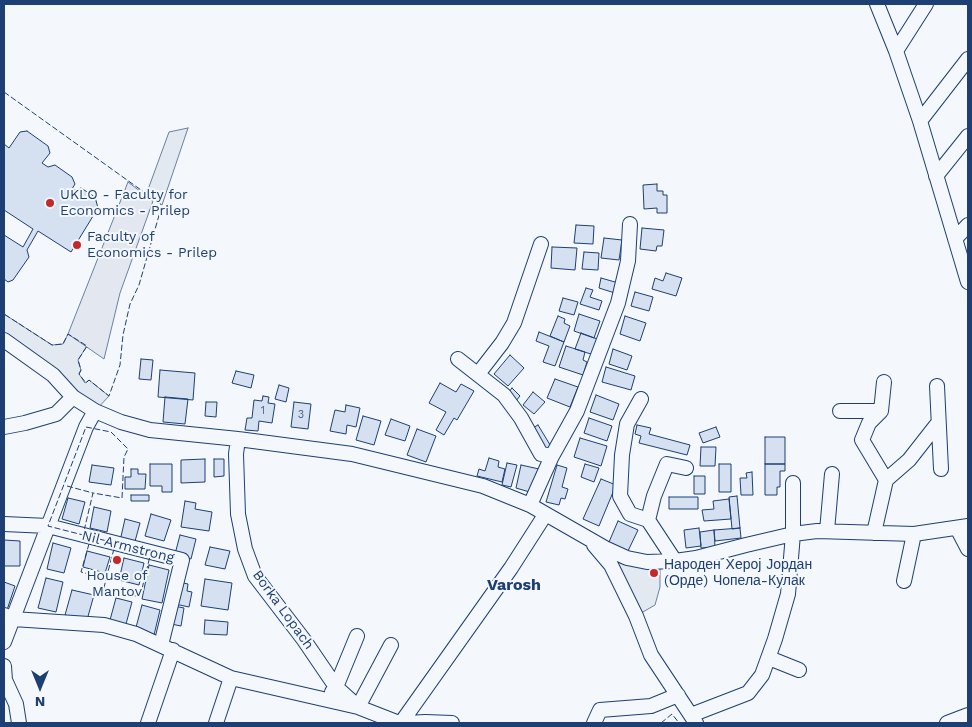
<!DOCTYPE html>
<meta charset="utf-8">
<style>
body{margin:0}
#map{position:relative;width:972px;height:727px;overflow:hidden;background:#f4f7fb;font-family:"Work Sans",sans-serif}
canvas{display:block}
.frame{position:absolute;inset:0;border:5px solid #1d3f73;pointer-events:none}
.north{position:absolute;left:15px;top:662px;width:50px;height:50px;-webkit-text-stroke:4px #f4f7fb;paint-order:stroke;rotate:180deg;font-size:14px;font-weight:700;line-height:20px;text-align:center;color:#1d3f73}
.north::after{content:'';display:block;margin:auto;width:18px;height:22px;background:#1d3f73;clip-path:polygon(50% 0,100% 100%,50% 72%,0 100%)}
</style>
<div id="map">
<canvas width="972" height="727"></canvas>
<div class="frame"></div>
<div class="north">N</div>
</div>
<script>
const ctx = document.querySelector('canvas').getContext('2d');
ctx.lineJoin = 'round';
function fillPath(path, color) { ctx.fillStyle = color; ctx.fill(path, 'evenodd'); }
const poly = rows => new Path2D(rows.map(r => 'M' + r).join(''));
function stroke(path, color, width, dash) { ctx.strokeStyle = color; ctx.lineWidth = width; ctx.lineCap = dash ? 'butt' : 'round'; ctx.setLineDash(dash || []); ctx.stroke(path); }
function label(font, color, halo, rows, align = 'center') {
  ctx.font = font + ' "Work Sans",sans-serif'; ctx.lineWidth = 4; ctx.setLineDash([]); ctx.textBaseline = 'middle'; ctx.strokeStyle = halo; ctx.fillStyle = color; for (const [text, x, y, turn = 0] of rows) {
    ctx.save(); ctx.translate(x, y); ctx.rotate((+turn || 0) * Math.PI / 180); ctx.textAlign = isNaN(turn) ? turn : align; if (halo) ctx.strokeText(text, 0, 0); ctx.fillText(text, 0, 0); ctx.restore();
  }
}
const green = poly([
 [188,128,162,205,146,195,169,132,188,128],
 [4,314,52,345,63,344,68,334,87,346,78,360,81,370,79,374,85,383,89,380,109,396,95,411,4,340,4,314],
 [605,548,660,561,660,587,655,605,636,616,605,548]
]);
fillPath(green, '#e3e9f0');
stroke(green, '#687fa3', 1);
const parking = poly([
 [128,182,153,201,120,293,104,359,68,334,128,182]
]);
fillPath(parking, '#e3e8f0');
stroke(parking, '#687fa3', 1);
const building = poly([
 [27,131,48,146,50,153,42,163,48,167,55,165,72,177,75,184,72,189,75,190,81,188,95,197,98,208,71,252,38,231,27,250,29,257,13,280,8,282,4,279,4,235,23,247,33,229,4,210,4,144,9,148,20,132,27,131],
 [657,184,657,191,663,191,663,195,667,195,667,213,657,213,657,208,644,209,643,185,657,184],
 [576,225,594,226,593,244,574,243,576,225],
 [642,228,664,230,662,246,657,246,656,251,640,249,642,228],
 [604,238,622,240,619,260,601,258,604,238],
 [552,247,577,248,575,270,551,268,552,247],
 [584,252,599,253,598,270,582,269,584,252],
 [666,273,682,278,676,296,652,289,655,278,663,281,666,273],
 [601,278,622,284,618,294,599,288,601,278],
 [586,288,593,290,590,297,602,301,599,310,580,304,586,288],
 [635,292,653,297,649,311,631,306,635,292],
 [563,298,578,302,574,315,559,311,563,298],
 [579,314,600,321,594,338,574,331,579,314],
 [558,316,565,319,564,323,570,326,564,342,550,336,558,316],
 [625,316,646,323,640,341,620,334,625,316],
 [539,332,564,342,555,366,543,362,549,346,536,341,539,332],
 [581,333,600,340,594,355,575,349,581,333],
 [566,346,585,352,583,360,587,362,583,375,559,367,566,346],
 [613,349,632,356,627,370,609,364,613,349],
 [510,355,524,368,508,386,494,374,510,355],
 [141,359,153,360,151,380,139,379,141,359],
 [606,367,635,376,631,390,602,382,606,367],
 [160,370,195,373,193,400,158,397,160,370],
 [236,371,254,375,251,388,232,383,236,371],
 [555,379,578,387,570,407,547,398,555,379],
 [440,383,456,392,461,384,474,391,457,420,454,418,444,435,436,430,446,412,429,403,440,383],
 [279,385,289,388,286,402,275,399,279,385],
 [512,388,520,396,515,402,507,394,512,388],
 [533,392,545,402,534,414,523,405,533,392],
 [596,395,619,404,613,420,590,412,596,395],
 [263,396,269,397,268,403,275,404,272,423,259,421,258,431,245,430,247,418,252,418,254,400,262,401,263,396],
 [165,397,188,399,185,424,163,422,165,397],
 [206,402,217,402,216,417,205,416,206,402],
 [294,402,311,404,308,429,291,427,294,402],
 [346,405,360,408,356,427,347,425,346,434,330,431,335,410,345,412,346,405],
 [363,416,381,421,374,445,356,440,363,416],
 [589,418,612,426,607,441,584,433,589,418],
 [391,419,410,426,405,441,385,435,391,419],
 [538,425,552,448,545,453,531,429,538,425],
 [637,425,651,428,649,434,690,445,687,455,639,443,641,436,635,434,637,425],
 [716,427,720,437,703,443,699,433,716,427],
 [417,429,436,436,426,462,407,455,417,429],
 [765,437,785,437,785,464,765,464,765,437],
 [580,438,607,446,601,466,574,457,580,438],
 [701,447,716,447,715,466,700,466,701,447],
 [489,458,499,461,498,467,505,469,502,482,477,476,479,469,485,471,489,458],
 [205,459,205,482,181,483,181,460,205,459],
 [214,459,224,459,224,476,214,477,214,459],
 [507,463,517,465,511,487,502,485,507,463],
 [150,464,172,464,172,492,162,492,162,486,150,486,150,464],
 [585,464,599,468,594,482,581,477,585,464],
 [719,464,731,464,731,492,719,492,719,464],
 [765,464,785,464,785,471,780,471,780,487,777,487,777,495,765,495,765,464],
 [92,465,114,468,111,485,89,482,92,465],
 [521,465,539,469,533,493,516,488,521,465],
 [557,465,567,468,562,487,568,489,565,499,561,498,559,505,546,502,557,465],
 [131,469,138,469,138,474,146,474,145,489,125,489,125,477,131,477,131,469],
 [752,472,753,495,741,495,740,478,747,478,746,473,752,472],
 [694,476,705,476,705,494,694,494,694,476],
 [601,479,616,485,599,526,583,519,601,479],
 [131,495,149,495,149,501,131,501,131,495],
 [737,496,740,528,732,529,729,497,737,496],
 [669,497,698,497,698,509,669,509,669,497],
 [68,498,85,502,79,524,62,519,68,498],
 [729,499,731,519,704,521,702,510,714,509,713,501,729,499],
 [185,501,196,503,195,509,212,512,209,531,181,527,185,501],
 [94,507,111,511,107,532,90,528,94,507],
 [151,514,171,520,164,541,145,536,151,514],
 [125,519,140,523,134,545,120,541,125,519],
 [618,521,638,530,628,551,609,542,618,521],
 [699,528,701,546,686,548,684,530,699,528],
 [740,528,741,538,715,541,714,530,740,528],
 [714,530,715,547,701,548,700,532,714,530],
 [180,535,196,539,191,559,175,554,180,535],
 [4,540,20,541,20,566,4,566,4,540],
 [53,543,71,548,64,573,47,569,53,543],
 [210,547,230,551,225,569,205,565,210,547],
 [87,551,110,557,105,573,83,567,87,551],
 [124,558,144,563,139,585,119,580,124,558],
 [149,565,169,570,162,603,142,599,149,565],
 [46,578,63,582,56,612,38,608,46,578],
 [205,579,232,583,228,610,201,606,205,579],
 [4,582,15,586,7,610,4,609,4,582],
 [179,582,188,584,187,591,192,592,189,607,175,604,179,582],
 [72,590,94,595,87,620,65,615,72,590],
 [116,598,132,602,126,624,110,620,116,598],
 [142,605,160,610,154,635,135,631,142,605],
 [174,606,184,608,181,626,171,624,174,606],
 [205,620,228,622,227,635,204,634,205,620]
]);
fillPath(building, '#d5e0f0');
stroke(building, '#1d3f73', 1);
const minor = poly([
 [877,4,896,51,920,121,968,282],
 [896,51,926,4],
 [920,121,968,59],
 [936,176,968,136],
 [955,239,968,225],
 [4,340,53,375,73,397,95,411,121,422,150,430,238,439,352,454,483,486,530,505,605,548,627,558,647,562,675,561,696,558,746,545,793,534,817,531,914,534,968,526],
 [458,359,504,395,521,418,541,454,552,456],
 [478,374,502,343,514,323,541,244],
 [884,382,881,411,869,423,862,440,886,480],
 [937,386,941,469],
 [641,399,627,424,622,455,620,496,630,514,648,520],
 [840,411,881,411],
 [4,427,25,423,56,414,73,397],
 [238,439,236,454,238,514,245,549,255,576,304,640,336,687,358,707,391,645],
 [530,505,552,456,577,411,618,303,628,261,630,224],
 [4,524,48,526,182,560,161,645],
 [957,528,968,549],
 [827,531,832,474],
 [874,533,886,480,909,460,938,423],
 [594,545,611,565,636,616,651,655,696,723],
 [675,561,648,520,654,496,667,464,686,468],
 [904,581,914,534],
 [4,615,13,619,104,625,136,634,231,678,358,707,399,723],
 [4,642,86,427,95,411],
 [769,658,799,670],
 [4,666,5,680,16,704,19,723],
 [332,692,336,687,357,636],
 [691,715,748,693,762,675,775,639,788,594,793,534,793,483],
 [148,723,173,650],
 [216,723,231,678],
 [401,723,511,568,545,515],
 [407,723,425,722,452,723],
 [594,723,600,710,651,706,678,695],
 [947,723,968,715]
]);
stroke(minor, '#1d3f73', 16);
stroke(minor, '#f4f7fb', 14);
stroke(poly([
 [4,92,162,205,139,285,130,304,123,335,120,365,109,396,89,380,86,383,79,374,81,370,78,360,87,346,68,334,63,344,52,345,4,314],
 [86,427,111,432,128,449,124,457,122,498,93,493,83,535,48,526,86,427],
 [67,486,93,493],
 [91,537,151,552,140,597,104,588,106,579,81,572,91,537],
 [106,579,115,545],
 [661,723,672,714,679,723]
]), '#1d3f73', 1, [6, 2.5]);
for (const [x, y, r, color] of [
 [50,203,5,"#c62828"],
 [77,245,5,"#c62828"],
 [117,560,5,"#c62828"],
 [654,573,5,"#c62828"]
]) { const dot = new Path2D(); dot.arc(x, y, r, 0, 2 * Math.PI); ctx.fillStyle = color; ctx.fill(dot); stroke(dot, '#f4f7fb', 2); }
label('11px', '#4b6792', null, [
 ["1",263,411],
 ["3",301,415]
]);
label('14px', '#1d3f73', '#f4f7fb', [
 ["UKLO - Faculty for",60,195],
 ["Economics - Prilep",60,211],
 ["Faculty of",87,237],
 ["Economics - Prilep",87,253],
 ["Народен Херој Јордан",664,565],
 ["(Орде) Чопела-Кулак",664,581],
 ["House of",117,576,"center"],
 ["Mantov",117,592,"center"]
], 'left');
label('14px', '#1d3f73', '#f4f7fb', [
 ["Nil Armstrong",128,547,14],
 ["Borka Lopach",283,610,54]
]);
label('bold 16px', '#1d3f73', '#f4f7fb', [
 ["Varosh",514,585]
]);
</script>
